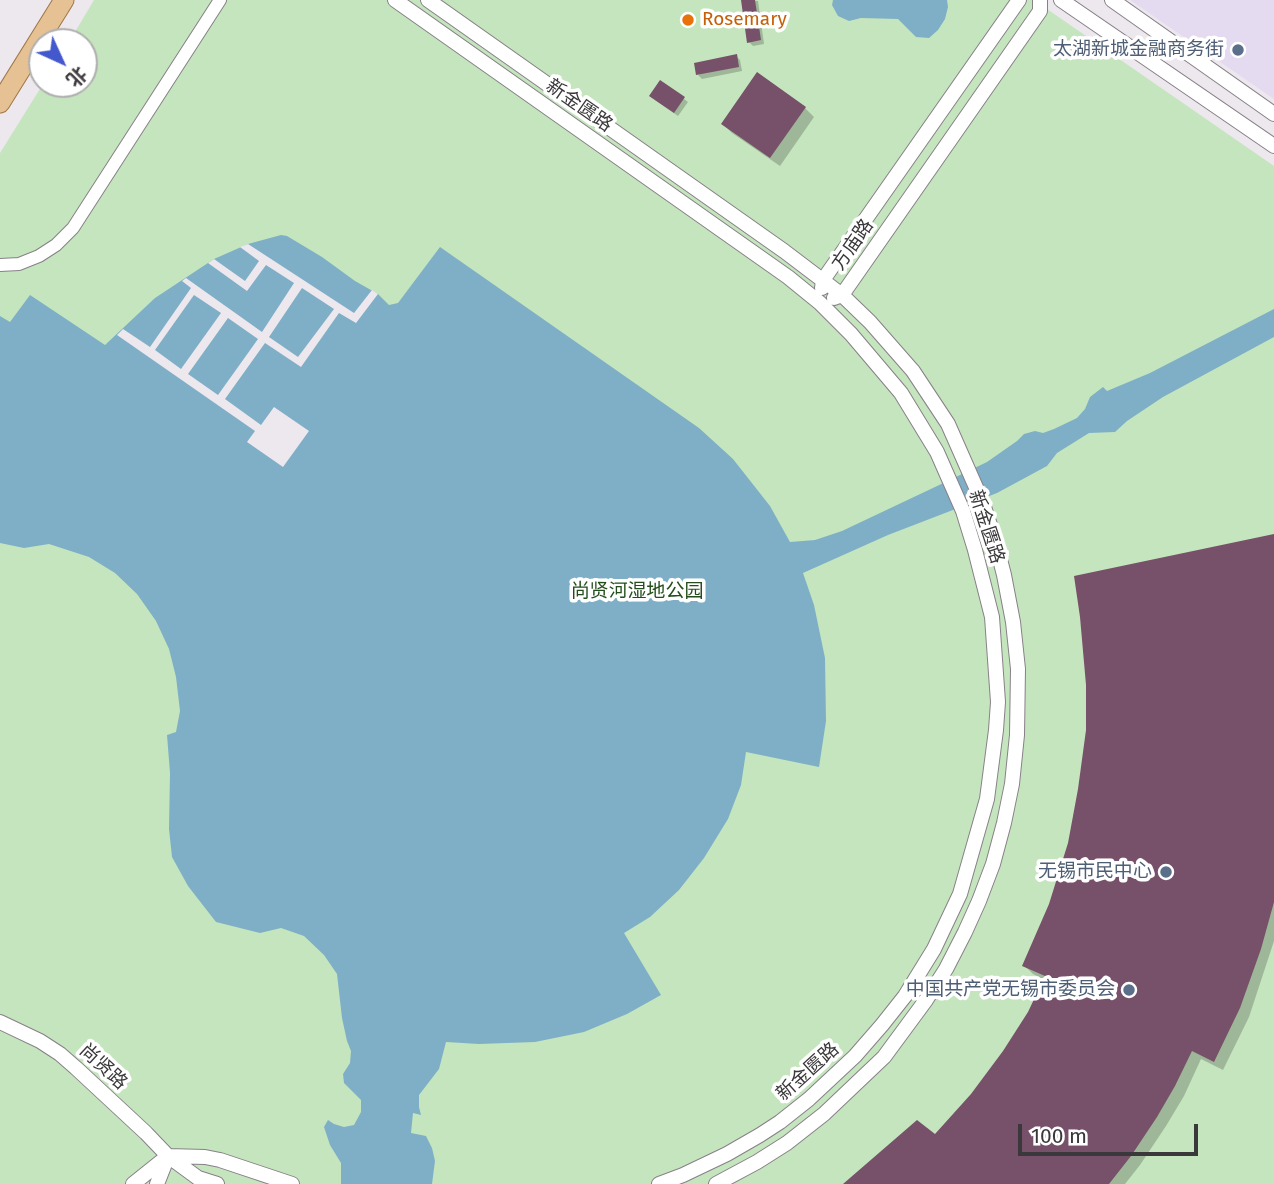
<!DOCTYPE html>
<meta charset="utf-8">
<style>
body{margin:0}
#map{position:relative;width:1274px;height:1184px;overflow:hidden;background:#ede7ee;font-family:"Fira Sans","Noto Sans SC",sans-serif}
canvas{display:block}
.north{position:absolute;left:28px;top:28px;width:70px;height:70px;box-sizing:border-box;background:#fff;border:2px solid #b0afb0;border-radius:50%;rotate:135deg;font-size:19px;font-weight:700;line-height:28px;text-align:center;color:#3a383a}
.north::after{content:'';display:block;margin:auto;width:24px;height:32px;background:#4358cc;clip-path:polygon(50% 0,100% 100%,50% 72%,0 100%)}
.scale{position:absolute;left:1018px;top:1124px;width:180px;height:32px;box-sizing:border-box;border:4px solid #3a383a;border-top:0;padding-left:9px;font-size:21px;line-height:24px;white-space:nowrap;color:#3a383a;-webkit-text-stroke:5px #fff;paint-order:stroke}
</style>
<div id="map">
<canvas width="1274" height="1184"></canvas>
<div class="north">北</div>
<div class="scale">100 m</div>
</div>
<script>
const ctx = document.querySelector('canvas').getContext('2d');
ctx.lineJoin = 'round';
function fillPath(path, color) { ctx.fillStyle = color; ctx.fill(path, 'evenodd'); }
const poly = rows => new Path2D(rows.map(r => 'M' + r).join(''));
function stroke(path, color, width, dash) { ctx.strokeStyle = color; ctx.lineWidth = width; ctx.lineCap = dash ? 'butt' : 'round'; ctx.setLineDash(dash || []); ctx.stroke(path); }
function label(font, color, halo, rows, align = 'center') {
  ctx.font = font + ' "Fira Sans","Noto Sans SC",sans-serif'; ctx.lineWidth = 7; ctx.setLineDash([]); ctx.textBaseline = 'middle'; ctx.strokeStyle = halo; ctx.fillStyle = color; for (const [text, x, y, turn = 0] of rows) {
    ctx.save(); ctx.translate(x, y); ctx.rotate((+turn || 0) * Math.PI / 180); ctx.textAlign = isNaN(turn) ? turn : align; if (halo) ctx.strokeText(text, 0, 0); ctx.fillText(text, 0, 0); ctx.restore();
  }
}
fillPath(poly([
 [1130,0,1274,0,1274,99]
]), '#e4dbf0');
fillPath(poly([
 [94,0,1034,0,1274,166,1274,1184,0,1184,0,153,43,84,84,84,84,42,69,42]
]), '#c5e5be');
fillPath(poly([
 [833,0,947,0,948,7,945,19,938,30,929,38,916,37,898,19,861,18,849,21,838,16,832,5],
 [281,235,287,236,322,257,355,281,378,294,389,305,398,303,440,247,699,428,733,459,770,506,790,542,815,540,842,531,935,487,987,462,1017,441,1024,434,1035,431,1043,433,1054,429,1077,418,1085,409,1090,397,1103,387,1107,391,1150,373,1274,309,1274,337,1163,397,1127,421,1115,432,1089,433,1057,453,1047,466,997,493,888,535,803,573,814,605,825,658,826,721,819,767,746,752,741,785,728,819,704,858,679,890,650,917,624,933,661,995,627,1014,584,1032,535,1042,479,1044,446,1042,439,1069,419,1095,419,1107,421,1115,413,1113,411,1133,426,1136,432,1148,435,1161,432,1184,341,1184,341,1163,330,1145,324,1127,328,1120,334,1124,344,1127,354,1125,361,1112,361,1100,344,1083,343,1074,350,1063,351,1051,347,1041,342,1018,337,974,324,955,304,936,281,928,260,933,216,922,188,886,172,857,169,829,170,773,167,735,176,732,180,711,176,677,169,649,156,621,137,594,115,573,89,557,49,544,24,548,0,543,0,316,10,322,30,295,105,345,155,298,214,259,248,244]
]), '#7eafc7');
fillPath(poly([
 [248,244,354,313,372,290,378,294,356,323,339,313,301,367,265,343,225,399,261,425,274,407,309,431,283,467,247,442,255,431,117,335,123,329,150,347,191,288,182,281,186,278,262,332,294,283,266,265,247,291,208,263,214,259,245,281,259,261,240,247],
 [302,288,334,309,298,357,269,337],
 [194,295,221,313,181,369,155,350],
 [228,318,258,339,218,395,188,374]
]), '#ede7ee');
fillPath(poly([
 [743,0,758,1,764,44,753,46,749,42],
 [736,56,740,60,742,71,702,79,698,75],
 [661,82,688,102,678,116,655,100],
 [805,108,814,117,780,166,732,133,723,124],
 [1274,536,1274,941,1249,1017,1223,1070,1201,1059,1184,1096,1166,1126,1140,1165,1125,1184,846,1184,936,1136,973,1095,1005,1052,1029,1013,1045,980,1033,974,1024,965]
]), '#0003');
fillPath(poly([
 [741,0,755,0,761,40,747,43],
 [737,54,739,67,696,75,694,63],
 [757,72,806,107,770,158,721,124],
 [660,80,685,97,674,113,649,96],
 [1274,534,1274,902,1261,949,1240,1008,1214,1062,1192,1051,1175,1086,1157,1117,1131,1156,1109,1184,843,1184,917,1120,935,1134,971,1094,1003,1051,1028,1012,1045,976,1022,966,1049,904,1068,843,1078,789,1086,730,1086,685,1080,617,1074,576]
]), '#775069');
const minor = poly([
 [0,265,19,264,39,256,56,245,73,228,220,0]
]);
const tertiary = poly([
 [395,0,788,277,820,303,851,334,901,393,937,452,963,511,975,550,992,617,998,702,996,730,987,799,960,894,934,949,905,996,882,1025,855,1056,809,1099,780,1122,760,1135,727,1154,683,1175,659,1184],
 [428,0,784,251,842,295,870,322,913,371,948,424,982,501,995,540,1004,575,1013,622,1018,669,1017,735,1012,784,1004,823,993,864,979,901,965,932,946,969,926,1000,884,1057,824,1114,787,1143,757,1162,716,1184],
 [1061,0,1274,146],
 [1112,0,1274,114],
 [822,288,823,280,1019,0],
 [834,298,842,295,1040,11,1040,0],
 [0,1022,40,1041,60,1054,76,1068,146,1133,168,1156,198,1178,217,1184],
 [133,1184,168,1156,205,1157,220,1160,292,1184],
 [157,1184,168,1156]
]);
const primary = poly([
 [0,103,64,0]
]);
stroke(minor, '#878187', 14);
stroke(tertiary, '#878187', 16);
stroke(primary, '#9e7645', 21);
stroke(minor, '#fff', 12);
stroke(tertiary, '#fff', 14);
stroke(primary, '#e5c193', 19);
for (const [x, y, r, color] of [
 [688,20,7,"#e8710a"],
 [1238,50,7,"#5c6f8a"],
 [1166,872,7,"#5c6f8a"],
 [1129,990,7,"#5c6f8a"]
]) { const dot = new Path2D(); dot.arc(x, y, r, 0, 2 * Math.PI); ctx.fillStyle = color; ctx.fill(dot); stroke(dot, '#fff', 2.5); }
label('19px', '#c56008', '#fff', [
 ["Rosemary",702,20]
], 'left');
label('19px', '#4e5e75', '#fff', [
 ["太湖新城金融商务街",1224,50],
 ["无锡市民中心",1152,872],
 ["中国共产党无锡市委员会",1115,990]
], 'right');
label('19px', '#3a383a', '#fff', [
 ["新金匮路",579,106,35],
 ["方庙路",853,245,-55],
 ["新金匮路",986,527,72],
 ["尚贤路",103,1067,43],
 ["新金匮路",808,1072,-42]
]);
label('19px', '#234e1b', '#fff', [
 ["尚贤河湿地公园",637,592]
]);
</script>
